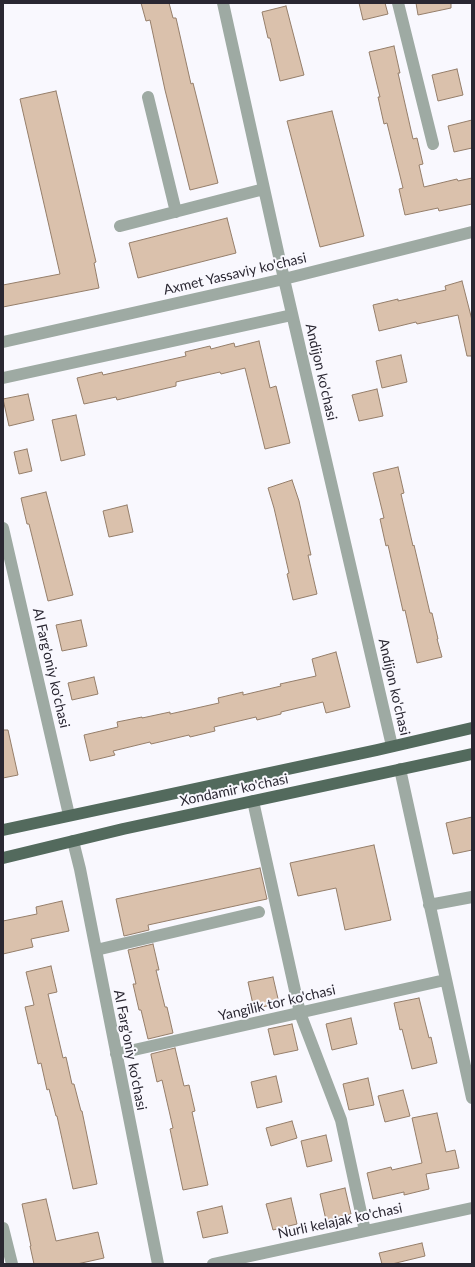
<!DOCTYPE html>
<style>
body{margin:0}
#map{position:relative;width:475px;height:1267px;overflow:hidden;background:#f9f8fe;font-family:Lato,sans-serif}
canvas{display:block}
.frame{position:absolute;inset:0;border:4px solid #2a2732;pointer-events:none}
</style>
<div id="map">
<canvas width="475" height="1267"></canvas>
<div class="frame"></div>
</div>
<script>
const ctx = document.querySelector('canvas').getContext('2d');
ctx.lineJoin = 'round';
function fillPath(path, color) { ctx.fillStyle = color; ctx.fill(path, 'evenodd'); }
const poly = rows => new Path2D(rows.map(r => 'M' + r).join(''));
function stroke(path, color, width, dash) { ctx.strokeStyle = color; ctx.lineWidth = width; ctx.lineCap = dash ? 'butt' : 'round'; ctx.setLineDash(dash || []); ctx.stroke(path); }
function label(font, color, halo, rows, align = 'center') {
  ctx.font = font + ' Lato,sans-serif'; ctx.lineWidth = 4; ctx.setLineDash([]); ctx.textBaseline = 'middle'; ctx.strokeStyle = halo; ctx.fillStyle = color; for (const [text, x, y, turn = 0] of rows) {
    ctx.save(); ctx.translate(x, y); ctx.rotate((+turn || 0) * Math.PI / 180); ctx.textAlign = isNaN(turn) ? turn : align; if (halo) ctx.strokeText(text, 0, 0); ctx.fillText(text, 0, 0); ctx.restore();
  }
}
const building = poly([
 [141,3,169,3,173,18,176,18,191,84,193,83,218,183,190,190,165,90,150,20,146,21,141,3],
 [359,3,385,3,388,14,363,20,359,3],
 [416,3,451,3,451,8,418,15,416,3],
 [286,6,304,75,280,81,270,38,268,38,262,12,286,6],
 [394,46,400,73,398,73,413,139,417,138,423,164,419,165,424,187,457,179,458,181,472,178,472,204,439,211,438,208,405,215,399,189,403,188,387,123,384,124,378,97,380,97,369,52,394,46],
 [457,69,463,95,438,101,432,75,457,69],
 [56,91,96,262,94,263,99,288,3,307,3,285,60,274,20,99,56,91],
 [332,111,364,236,320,247,287,121,332,111],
 [472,120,472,148,454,152,448,126,472,120],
 [227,218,236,253,138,278,129,243,227,218],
 [462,281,472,320,472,356,467,356,458,315,417,324,416,322,379,331,373,305,398,299,398,301,446,290,445,286,462,281],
 [259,341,270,388,276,386,290,443,265,449,245,368,221,374,220,372,176,382,176,386,117,400,116,397,84,404,77,378,102,372,103,375,186,356,185,352,210,346,211,349,234,343,235,347,259,341],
 [401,355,407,382,382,388,376,361,401,355],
 [377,389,383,416,359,421,352,395,377,389],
 [28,394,34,420,9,426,3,399,28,394],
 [76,415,85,455,61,461,52,420,76,415],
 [27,449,32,471,19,474,14,452,27,449],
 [398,467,404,493,401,494,413,546,414,545,430,613,432,613,438,639,437,639,442,657,417,663,405,610,403,611,388,545,386,546,380,519,384,518,373,473,398,467],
 [292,480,299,501,311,555,308,555,317,594,293,600,287,574,289,573,274,508,268,488,292,480],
 [46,492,73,595,48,601,29,524,27,524,21,498,46,492],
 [127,505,133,532,109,537,103,511,127,505],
 [81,620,87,646,62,651,56,625,81,620],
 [336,652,350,707,326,713,323,702,281,712,281,714,257,720,256,717,214,727,215,731,190,737,189,735,151,744,150,742,113,751,115,755,90,761,84,735,118,727,117,722,142,717,142,718,170,712,170,714,219,703,218,698,243,692,243,695,281,686,280,684,316,676,312,659,336,652],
 [94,677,98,694,72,700,68,683,94,677],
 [3,730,8,730,18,775,3,778,3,730],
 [472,817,472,850,453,854,446,823,472,817],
 [374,845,391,920,345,930,336,888,298,896,290,863,374,845],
 [260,868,267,899,148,925,149,930,124,936,116,899,260,868],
 [62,901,69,931,31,939,33,947,3,954,3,921,37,914,36,907,62,901],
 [153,944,159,970,156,970,165,1007,167,1007,173,1033,148,1039,141,1010,139,1010,133,984,136,984,128,950,153,944],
 [51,966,57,992,48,994,63,1058,66,1057,72,1084,74,1084,81,1111,82,1111,97,1184,73,1189,57,1116,56,1116,49,1089,47,1090,41,1063,38,1064,25,1007,34,1005,26,972,51,966],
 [273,977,279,1003,254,1009,248,982,273,977],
 [419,998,429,1038,431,1037,437,1063,412,1069,402,1029,400,1030,394,1003,419,998],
 [351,1018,357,1044,332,1050,326,1024,351,1018],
 [292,1024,298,1050,274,1055,268,1029,292,1024],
 [175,1048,184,1086,189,1085,195,1111,192,1112,208,1185,183,1190,170,1129,173,1128,162,1080,157,1082,151,1055,151,1054,175,1048],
 [276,1076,282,1102,257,1108,251,1082,276,1076],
 [368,1078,374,1105,349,1110,343,1084,368,1078],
 [403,1090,410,1116,385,1122,378,1096,403,1090],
 [437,1113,446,1152,455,1150,459,1168,426,1174,429,1189,404,1195,404,1192,373,1199,367,1173,391,1167,392,1170,422,1163,412,1118,437,1113],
 [292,1121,297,1138,271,1146,266,1128,292,1121],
 [326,1135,332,1161,307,1167,301,1141,326,1135],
 [345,1188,351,1214,326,1220,320,1194,345,1188],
 [291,1198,297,1224,273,1230,266,1204,291,1198],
 [46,1199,56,1241,98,1232,104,1258,77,1264,34,1264,30,1246,31,1246,22,1204,46,1199],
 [222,1206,228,1233,203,1238,197,1212,222,1206],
 [422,1243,425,1256,392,1264,382,1264,379,1253,422,1243]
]);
fillPath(building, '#dac1ac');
stroke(building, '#957e6a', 1);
stroke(poly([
 [223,3,284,279,392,746],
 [398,3,433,144],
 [148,97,176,212],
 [120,226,264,189],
 [3,342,284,279,472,232],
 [3,378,292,315],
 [3,528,69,815],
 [400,769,472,1098],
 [253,801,300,1013,341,1120,365,1231],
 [73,841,80,869,158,1264],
 [429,905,472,897],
 [96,950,259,912],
 [116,1054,445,980],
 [3,1228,12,1264],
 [213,1264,472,1208]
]), '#9eaaa3', 12);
stroke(poly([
 [3,830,377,750,472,728],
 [3,858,123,829,472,754]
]), '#536a5d', 12);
label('14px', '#2a2732', '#f9f8fe', [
 ["Axmet Yassaviy ko'chasi",235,274,-13],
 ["Andijon ko'chasi",321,372,77],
 ["Al Farg'oniy ko'chasi",51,668,77],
 ["Andijon ko'chasi",394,687,77],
 ["Xondamir ko'chasi",234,790,-12],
 ["Yangilik tor ko'chasi",277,1003,-13],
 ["Al Farg'oniy ko'chasi",130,1050,79],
 ["Nurli kelajak ko'chasi",340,1221,-12]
]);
</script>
